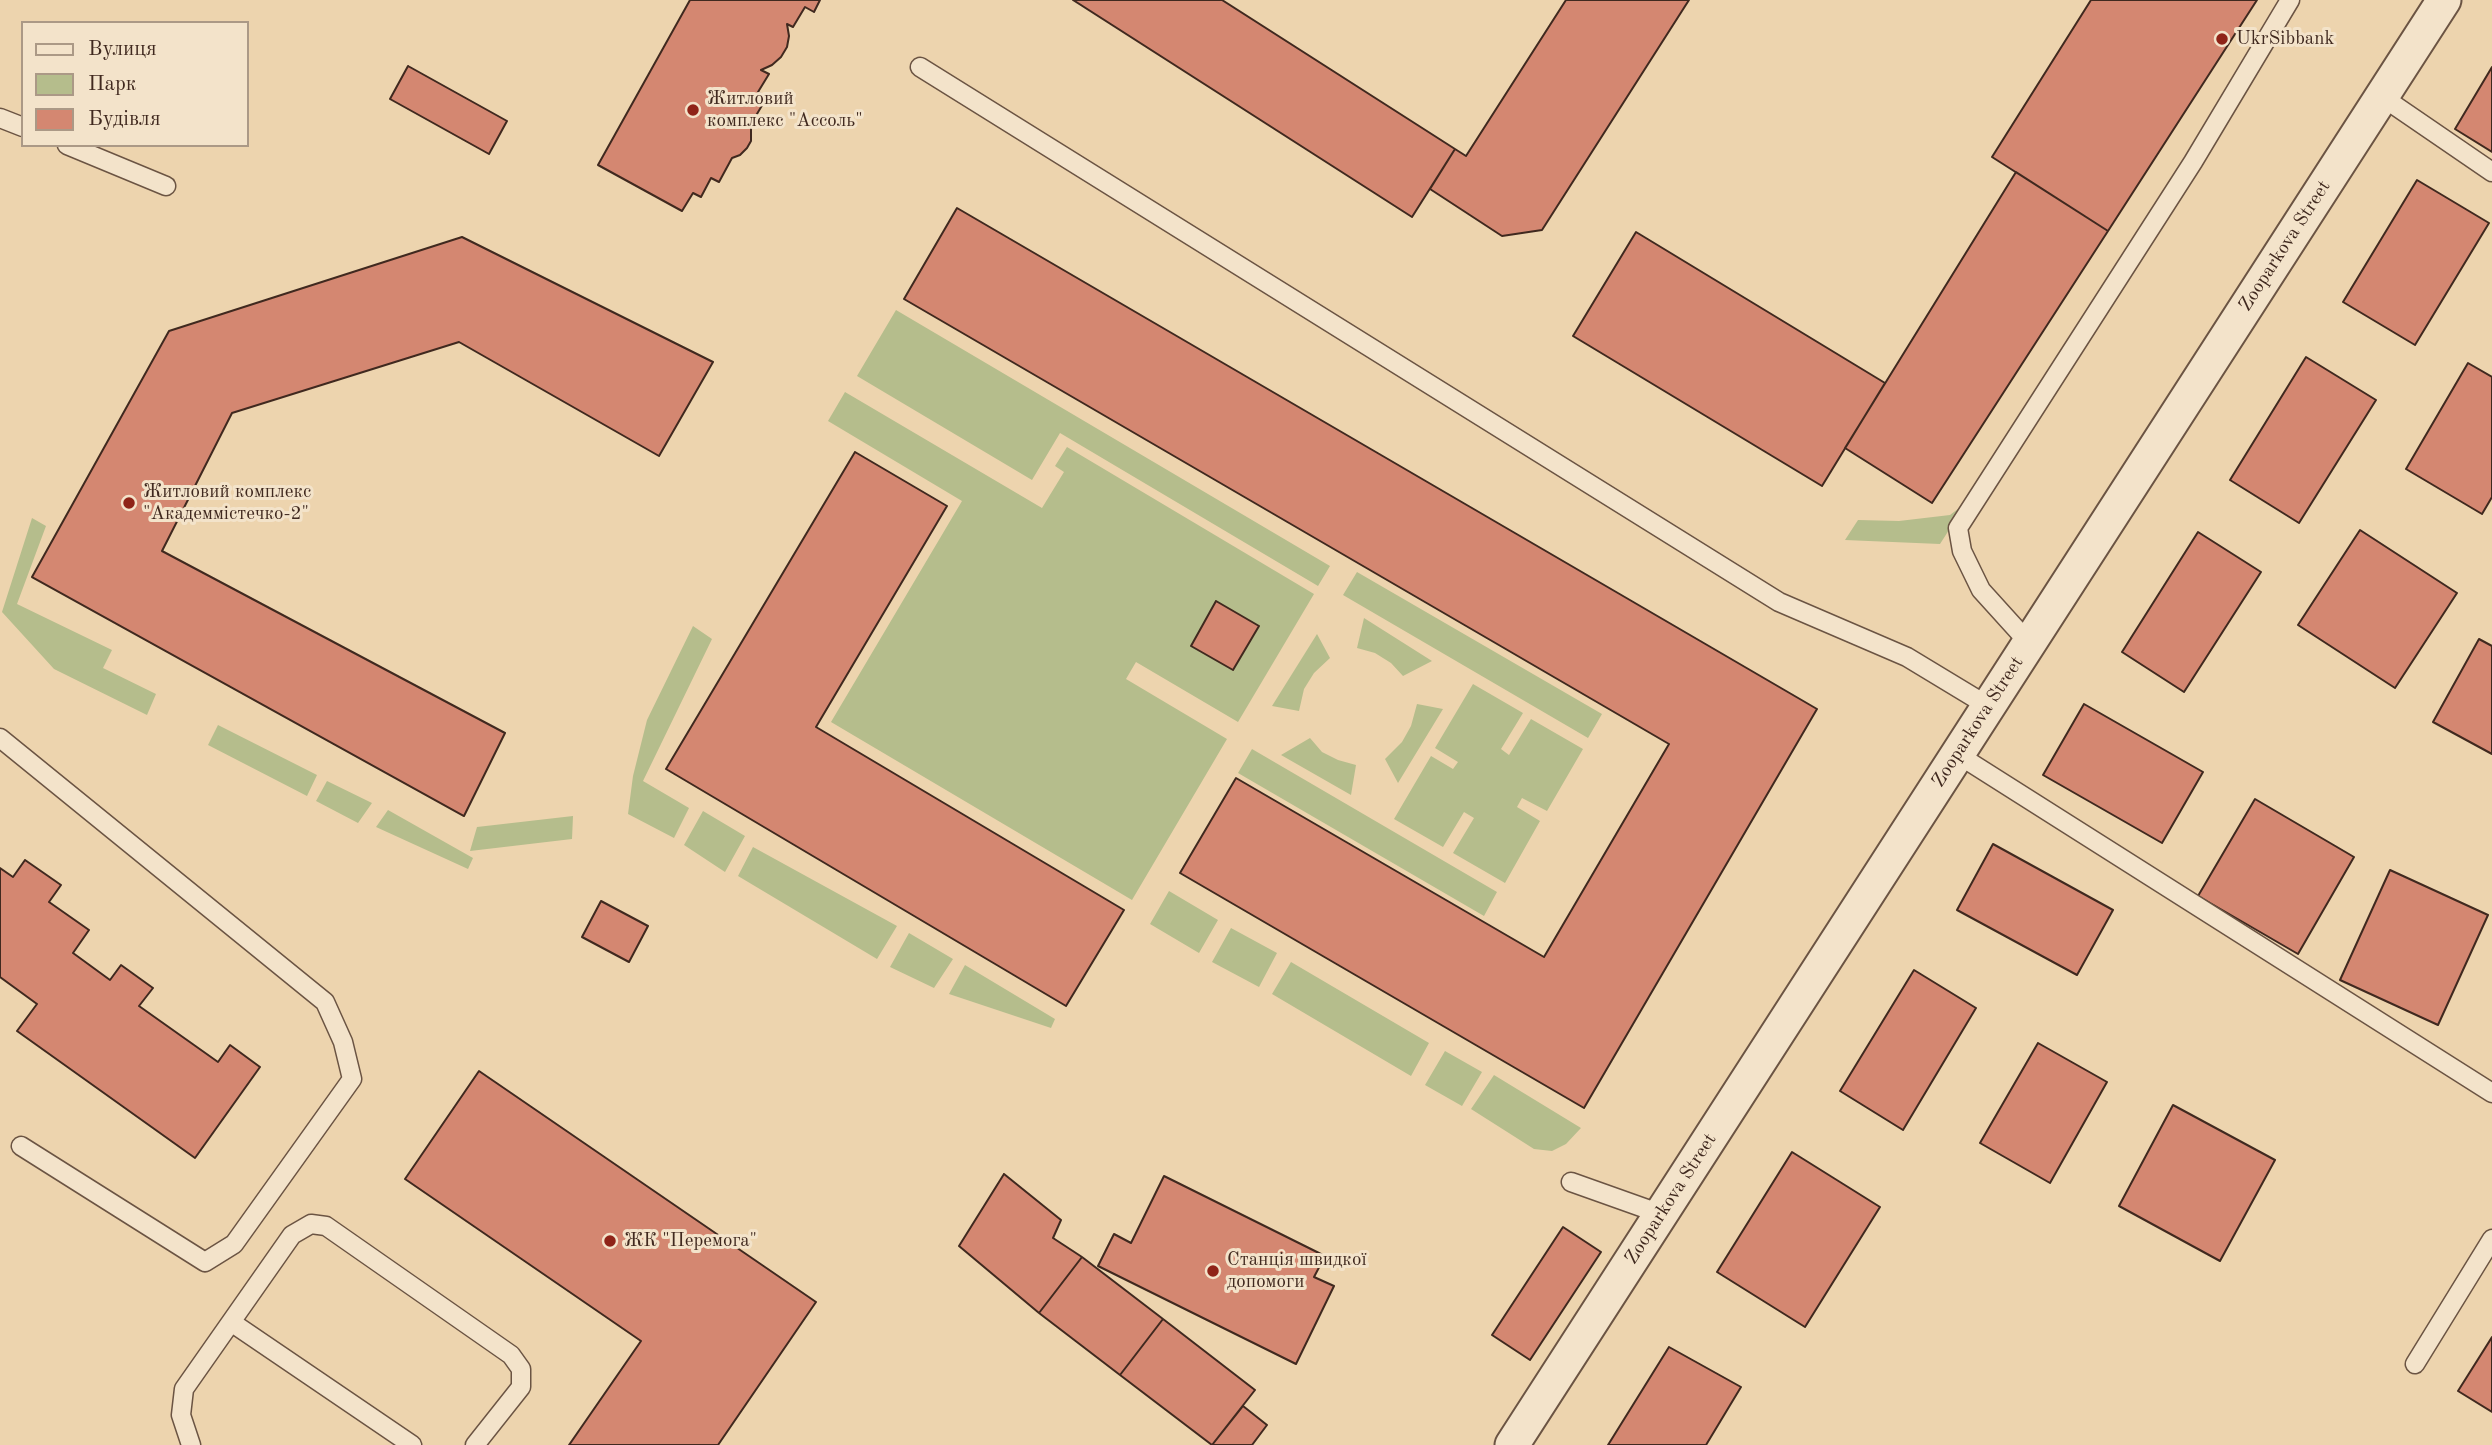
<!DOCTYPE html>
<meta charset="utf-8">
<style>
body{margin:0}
#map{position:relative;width:2492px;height:1445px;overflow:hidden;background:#edd4ae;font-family:"Old Standard TT",serif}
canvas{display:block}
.legend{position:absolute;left:21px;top:21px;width:228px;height:126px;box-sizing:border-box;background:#f3e3ca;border:2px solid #ab9986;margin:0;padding:9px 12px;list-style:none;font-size:21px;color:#40291f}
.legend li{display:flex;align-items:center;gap:14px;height:35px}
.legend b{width:35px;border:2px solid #ab9986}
</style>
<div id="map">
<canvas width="2492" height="1445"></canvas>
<ul class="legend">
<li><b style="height:9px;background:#f3e3ca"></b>Вулиця</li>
<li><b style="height:19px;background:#b5bd8c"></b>Парк</li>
<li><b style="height:19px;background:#d48771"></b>Будівля</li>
</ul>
</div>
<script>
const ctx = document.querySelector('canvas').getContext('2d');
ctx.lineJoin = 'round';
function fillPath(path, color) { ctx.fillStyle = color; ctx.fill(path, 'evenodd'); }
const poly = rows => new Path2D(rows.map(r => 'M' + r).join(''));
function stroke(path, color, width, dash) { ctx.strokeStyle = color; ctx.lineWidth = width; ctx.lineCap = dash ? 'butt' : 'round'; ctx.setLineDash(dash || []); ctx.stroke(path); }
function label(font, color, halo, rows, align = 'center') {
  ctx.font = font + ' "Old Standard TT",serif'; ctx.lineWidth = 6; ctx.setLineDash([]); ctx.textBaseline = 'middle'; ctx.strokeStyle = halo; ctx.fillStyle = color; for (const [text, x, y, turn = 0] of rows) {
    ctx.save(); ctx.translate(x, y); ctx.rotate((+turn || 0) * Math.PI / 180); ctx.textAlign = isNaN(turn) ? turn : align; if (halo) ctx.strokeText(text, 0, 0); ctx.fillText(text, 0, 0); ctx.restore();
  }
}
fillPath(poly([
 [896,310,1330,566,1318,586,1060,433,1032,480,857,376],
 [845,392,1042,508,1064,472,1055,466,1067,447,1314,594,1238,722,1136,662,1126,679,1227,739,1132,900,831,722,962,501,828,421],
 [1967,502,1940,544,1845,540,1858,520,1899,521,1950,515],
 [32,518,46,526,17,604,112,650,103,668,156,694,147,715,54,669,2,612],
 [1357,572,1602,714,1588,738,1343,595],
 [1364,618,1432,661,1403,676,1391,663,1375,653,1357,648],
 [693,626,712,639,643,781,689,808,674,838,628,814,633,776,647,720],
 [1317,634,1330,658,1314,673,1304,689,1299,711,1272,706],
 [1473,684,1523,713,1501,749,1509,755,1531,719,1583,749,1547,811,1522,798,1517,807,1540,821,1505,883,1453,853,1474,818,1464,812,1443,847,1394,819,1431,756,1453,769,1458,762,1435,748],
 [1417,704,1443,709,1398,783,1385,759,1402,742,1411,726],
 [218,725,317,775,307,796,208,745],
 [1310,738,1322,752,1338,760,1356,765,1351,795,1281,755],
 [1252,749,1497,892,1484,916,1238,773],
 [327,781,372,803,358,823,316,801],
 [388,810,473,858,468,869,376,827],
 [703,811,745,836,725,872,684,845],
 [573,816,572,839,470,851,477,827],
 [753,847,897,926,877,959,738,876],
 [1169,891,1218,920,1199,953,1150,924],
 [1231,928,1277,953,1259,987,1212,962],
 [909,933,953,959,934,988,890,967],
 [1291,962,1429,1043,1411,1076,1272,994],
 [965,965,1055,1019,1051,1028,949,994],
 [1445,1051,1482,1072,1462,1106,1425,1085],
 [1494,1075,1581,1128,1566,1144,1552,1151,1534,1149,1471,1109]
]), '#b5bd8c');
const building = poly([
 [690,0,820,0,814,12,805,7,793,27,787,24,789,36,787,47,781,57,772,65,761,70,769,74,758,92,767,97,751,124,751,141,747,148,740,155,732,158,719,182,711,178,701,197,693,193,682,211,598,165,690,0],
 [1073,0,1222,0,1455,149,1412,217,1073,0],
 [1566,0,1689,0,1542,230,1502,236,1430,189,1455,149,1466,156,1566,0],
 [2091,0,2257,0,2108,231,1992,157,2091,0],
 [408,66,507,121,489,154,390,99,408,66],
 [2492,67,2492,152,2455,129,2492,67],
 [2016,172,2108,231,1932,503,1845,448,2016,172],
 [2417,180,2489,223,2415,345,2343,302,2417,180],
 [957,208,1817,709,1584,1108,1180,873,1236,778,1544,957,1669,744,904,299,957,208],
 [1636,232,1885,383,1822,486,1573,336,1636,232],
 [462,237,713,362,659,456,459,342,232,413,162,551,505,733,464,816,32,577,169,331,462,237],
 [2306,357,2376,400,2299,523,2230,480,2306,357],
 [2468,363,2492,377,2492,497,2482,514,2406,469,2468,363],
 [855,452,947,506,816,727,1124,910,1066,1006,666,769,855,452],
 [2360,530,2457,593,2395,688,2298,625,2360,530],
 [2198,532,2261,572,2184,692,2122,652,2198,532],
 [1216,601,1259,626,1233,670,1191,646,1216,601],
 [2479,639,2492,646,2492,754,2433,722,2479,639],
 [2084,704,2203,772,2162,843,2043,775,2084,704],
 [2255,799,2354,857,2298,954,2198,896,2255,799],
 [1993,844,2113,910,2077,975,1957,910,1993,844],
 [25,860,61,885,49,902,89,930,73,953,110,980,121,965,153,988,139,1006,218,1062,230,1045,260,1067,195,1158,17,1031,37,1004,0,977,0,868,13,877,25,860],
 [2390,870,2488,915,2438,1025,2340,980,2390,870],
 [601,901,648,926,629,962,582,937,601,901],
 [1914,970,1976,1008,1903,1130,1840,1091,1914,970],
 [2038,1043,2107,1082,2050,1183,1980,1143,2038,1043],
 [479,1071,816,1302,718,1445,569,1445,641,1341,405,1179,479,1071],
 [2173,1105,2275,1160,2220,1261,2119,1206,2173,1105],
 [1792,1152,1880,1207,1805,1327,1717,1272,1792,1152],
 [1004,1174,1061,1220,1053,1238,1082,1257,1039,1313,959,1246,1004,1174],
 [1164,1176,1325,1256,1314,1277,1334,1286,1296,1364,1098,1266,1114,1234,1131,1243,1164,1176],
 [1563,1227,1601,1252,1530,1360,1492,1335,1563,1227],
 [1082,1257,1163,1319,1120,1375,1039,1313,1082,1257],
 [1163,1319,1255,1390,1212,1445,1120,1375,1163,1319],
 [2492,1337,2492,1412,2458,1391,2492,1337],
 [1669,1347,1741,1387,1706,1445,1608,1445,1669,1347],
 [1243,1406,1267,1425,1252,1445,1212,1445,1243,1406]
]);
fillPath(building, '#d48771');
stroke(building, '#40291f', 2);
const service = poly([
 [920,67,1779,602,1907,657,1988,706],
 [2381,96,2492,172],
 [0,118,23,127],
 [67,145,166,186],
 [2029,643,1981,590,1962,551,1958,528,2193,162,2290,0],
 [0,738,325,1002,343,1042,352,1079,234,1244,205,1262,21,1146],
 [1957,754,2492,1093],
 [1571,1182,1661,1214],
 [231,1322,412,1445],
 [2415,1364,2492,1239],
 [191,1445,181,1415,184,1389,292,1235,311,1224,326,1226,511,1355,521,1369,521,1387,475,1445]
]);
const minor = poly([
 [1512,1445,2444,0]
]);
stroke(service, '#6b5443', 21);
stroke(minor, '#6b5443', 37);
stroke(service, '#f3e3ca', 18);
stroke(minor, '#f3e3ca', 33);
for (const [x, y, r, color] of [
 [2222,39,7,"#8f2418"],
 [693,110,7,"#8f2418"],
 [129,503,7,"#8f2418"],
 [610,1241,7,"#8f2418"],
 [1213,1271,7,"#8f2418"]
]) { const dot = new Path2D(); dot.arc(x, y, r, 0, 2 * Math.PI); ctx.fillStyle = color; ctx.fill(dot); stroke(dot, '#f3e3ca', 2.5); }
label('19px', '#40291f', '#f3e3ca', [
 ["UkrSibbank",2236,39],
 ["Житловий",707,99],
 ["комплекс \"Ассоль\"",707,121],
 ["Житловий комплекс",143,492],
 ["\"Академмістечко-2\"",143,514],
 ["ЖК \"Перемога\"",624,1241],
 ["Станція швидкої",1227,1260],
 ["допомоги",1227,1282]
], 'left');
label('19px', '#40291f', '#f3e3ca', [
 ["Zooparkova Street",2285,246,-57],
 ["Zooparkova Street",1978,722,-57],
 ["Zooparkova Street",1671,1199,-57]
]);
</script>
